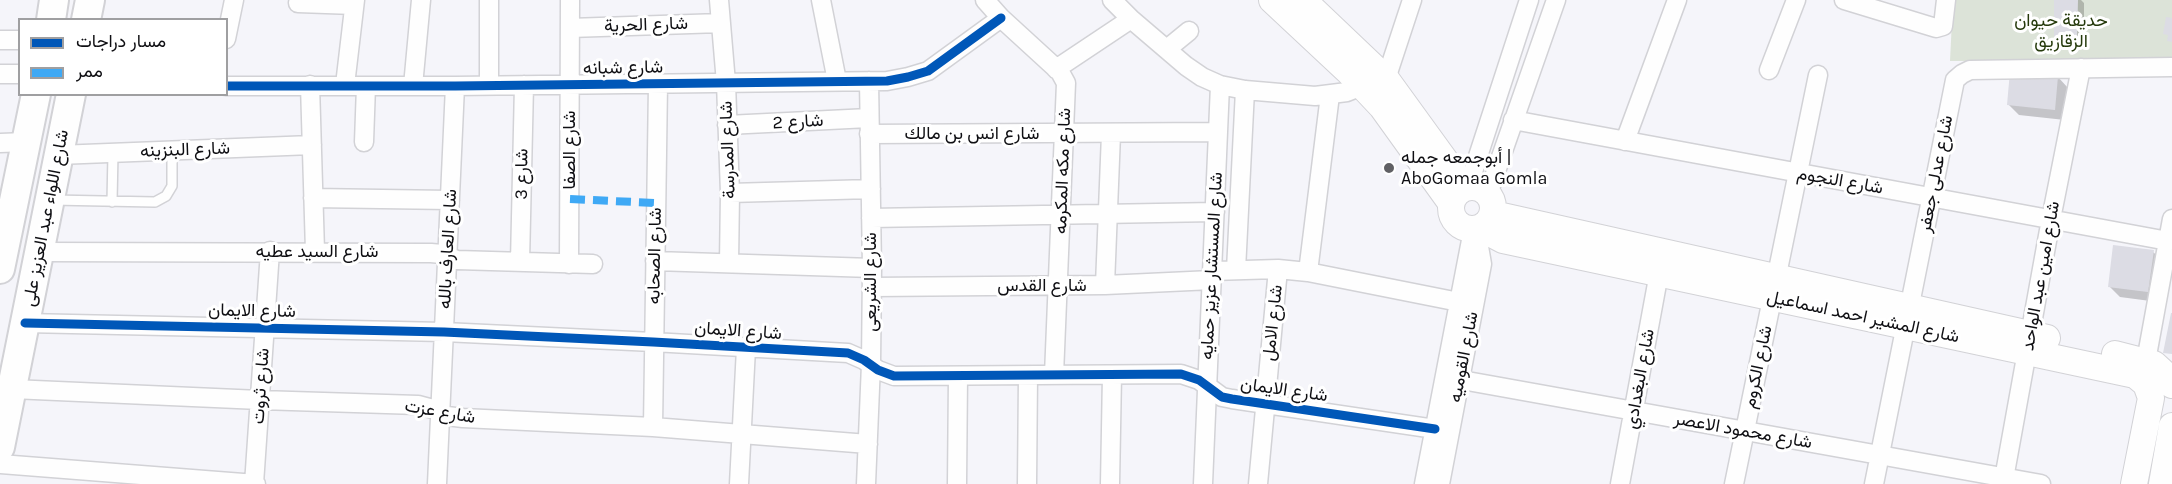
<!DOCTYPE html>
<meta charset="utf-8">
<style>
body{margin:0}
#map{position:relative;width:2172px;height:484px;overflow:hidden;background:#f5f5fa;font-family:Karla,Vazirmatn,sans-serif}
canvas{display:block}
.legend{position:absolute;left:18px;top:18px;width:210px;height:78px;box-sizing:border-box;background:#fff;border:2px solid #9f9fa1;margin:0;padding:8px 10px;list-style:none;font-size:18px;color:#0f0f13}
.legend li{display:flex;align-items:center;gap:12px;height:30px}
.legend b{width:30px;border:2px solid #9f9fa1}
</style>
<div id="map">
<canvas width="2172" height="484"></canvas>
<ul class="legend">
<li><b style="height:8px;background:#0057b8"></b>مسار دراجات</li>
<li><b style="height:8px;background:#3fa9f5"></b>ممر</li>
</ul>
</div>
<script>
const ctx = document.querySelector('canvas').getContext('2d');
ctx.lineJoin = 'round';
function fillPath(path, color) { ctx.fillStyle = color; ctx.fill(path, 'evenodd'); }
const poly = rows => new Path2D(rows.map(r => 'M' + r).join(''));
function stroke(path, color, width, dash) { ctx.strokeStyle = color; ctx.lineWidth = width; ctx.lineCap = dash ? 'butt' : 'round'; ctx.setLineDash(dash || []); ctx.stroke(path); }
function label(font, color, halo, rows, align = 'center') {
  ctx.font = font + ' Karla,Vazirmatn,sans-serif'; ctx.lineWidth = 6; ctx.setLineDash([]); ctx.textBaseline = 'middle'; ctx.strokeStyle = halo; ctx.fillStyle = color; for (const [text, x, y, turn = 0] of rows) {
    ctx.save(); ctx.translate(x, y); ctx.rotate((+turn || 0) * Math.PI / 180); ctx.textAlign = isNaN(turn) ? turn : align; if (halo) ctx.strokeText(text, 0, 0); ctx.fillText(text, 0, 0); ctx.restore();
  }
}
fillPath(poly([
 [1953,0,2172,0,2172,61,1950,61]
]), '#dce3d8');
fillPath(poly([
 [2056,0,2081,0,2084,3,2084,48,2063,48,2056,41],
 [2058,77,2068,88,2065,120,2019,115,2008,104],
 [2153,252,2164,262,2158,302,2120,297,2109,286]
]), '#0003');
fillPath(poly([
 [2054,0,2078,0,2077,42,2054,41],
 [2166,17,2172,18,2172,42,2167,41,2168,35,2163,34],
 [2010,71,2058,76,2055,110,2007,105],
 [2113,245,2154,250,2148,292,2108,287],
 [2171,313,2172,313,2172,354,2163,353]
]), '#dcdce4');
const lane = poly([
 [52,200,155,202,166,196,172,186,172,151],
 [112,202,113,153]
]);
const street = poly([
 [719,0,726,83,730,193,729,263],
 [821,0,837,81],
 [985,0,1001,18,1060,72,1066,83,1054,375],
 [1112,0,1131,19,1186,66,1202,77,1220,85,1245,90,1315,96,1347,92,1362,86],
 [1844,0,1936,28,1943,26,1946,0],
 [298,3,354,5],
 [570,28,721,23],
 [226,39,234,0],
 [0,40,20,40],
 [1167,49,1189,31],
 [1056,69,1131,19],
 [1769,70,1796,0],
 [0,74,20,74],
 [1386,79,1412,0],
 [310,85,315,251],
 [345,85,355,0],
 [489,85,489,0],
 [226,86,455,86,887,81,908,77,928,71,1001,18],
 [413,86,421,0],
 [1513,120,2168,241],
 [727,125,869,118],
 [869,134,1218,132],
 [1625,141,1677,0],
 [364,142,366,86],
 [0,143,26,142],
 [58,155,312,145],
 [1468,187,1529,0],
 [730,193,871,189],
 [1488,194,1556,0],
 [313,198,450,200],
 [871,218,1215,212],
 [39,252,431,253,442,254,457,260,593,264],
 [655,261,872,268],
 [520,262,524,85],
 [569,264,570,0],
 [1236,270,1245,90],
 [1212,271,1278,269,1308,272,1459,302],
 [1308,272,1330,95],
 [1105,285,1111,134],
 [872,287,1105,285,1212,280],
 [25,323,444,332,653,342,848,353,864,360,878,370,894,376,1181,374,1199,380,1222,397,1232,399,1435,429],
 [2146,361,2172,219],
 [1445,377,2041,484],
 [12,389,260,400,418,405,433,409,447,416,463,418,653,427,868,444],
 [653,427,658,84],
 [0,464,256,484],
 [254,484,270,251],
 [437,484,455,86],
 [739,484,746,348],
 [866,484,871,364,872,268,869,81],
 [957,484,958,376],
 [1027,484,1028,376],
 [1110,484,1112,375],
 [1203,484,1220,85],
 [1258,484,1278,269],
 [1424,484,1473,230],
 [1440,484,1482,264,1476,229],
 [1620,484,1659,273],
 [1734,484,1818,75],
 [1874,484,1955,80,1962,74,1970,70,2172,67],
 [2003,484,2051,219,2081,68]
]);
const secondary = poly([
 [1272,0,1349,72,1382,107,1451,203],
 [1303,0,1386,79,1465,188],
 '1451 208a21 21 0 1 1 42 0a21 21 0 1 1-42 0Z',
 [1493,214,2047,338],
 [1480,228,1503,240,2135,375,2146,384,2151,398,2134,484],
 [2115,354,2154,364,2167,376,2172,385],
 [2162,484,2172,426]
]);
const primary = poly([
 [51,20,54,0],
 [86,20,90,0],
 [0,269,36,94],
 [0,447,71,94]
]);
stroke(lane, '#d2d2d6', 12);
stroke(street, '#d2d2d6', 21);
stroke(secondary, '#d2d2d6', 28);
stroke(primary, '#d2d2d6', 32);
stroke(lane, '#fefefe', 9);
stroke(street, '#fefefe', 18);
stroke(secondary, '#fefefe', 26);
stroke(primary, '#fefefe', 28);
stroke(poly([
 [570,199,656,203]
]), '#3fa9f5', 8, [15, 8]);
stroke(poly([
 [226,86,455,86,887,81,908,77,928,71,1001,18],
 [25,323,444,332,653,342,848,353,864,360,878,370,894,376,1181,374,1199,380,1222,397,1232,399,1435,429]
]), '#0057b8', 9);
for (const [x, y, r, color] of [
 [1389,168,6,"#606064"]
]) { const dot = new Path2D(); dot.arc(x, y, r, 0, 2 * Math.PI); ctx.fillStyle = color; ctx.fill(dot); stroke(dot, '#fff', 2); }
label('18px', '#253a0c', '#fff', [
 ["حديقة حيوان",2061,21],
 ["الزقازيق",2061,42]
]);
label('18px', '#0f0f13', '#fff', [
 ["شارع الحرية",646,25,-2],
 ["شارع شبانه",623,68,-1],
 ["شارع 2",798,122,-3],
 ["شارع انس بن مالك",972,134],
 ["شارع البنزينه",185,150,-2],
 ["شارع الصفا",570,150,-90],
 ["شارع المدرسة",728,150,-92],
 ["شارع مكه المكرمه",1063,171,-88],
 ["شارع 3",522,174,-89],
 ["شارع عدلى جعفر",1936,174,-79],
 ["شارع النجوم",1840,181,10],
 ["شارع اللواء عبد العزيز على",46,218,-79],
 ["شارع العارف بالله",448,249,-87],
 ["شارع السيد عطيه",317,252],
 ["شارع الصحابه",655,256,-89],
 ["شارع المستشار عزيز حمايه",1212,266,-87],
 ["شارع امين عبد الواحد",2041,276,-80],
 ["شارع الشريعى",871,282,-90],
 ["شارع القدس",1042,286],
 ["شارع الايمان",252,311,1],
 ["شارع المشير احمد اسماعيل",1863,317,12],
 ["شارع الامل",1273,323,-84],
 ["شارع الايمان",738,331,4],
 ["شارع القوميه",1464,357,-79],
 ["شارع الكروم",1758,367,-78],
 ["شارع البغدادي",1640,379,-80],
 ["شارع ثروت",261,386,-86],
 ["شارع الايمان",1284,390,8],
 ["شارع عزت",440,412,10],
 ["شارع محمود الاعصر",1743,431,10]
]);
label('18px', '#0f0f13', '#fff', [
 ["أبوجمعه جمله |",1401,158],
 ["AboGomaa Gomla",1401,179]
], 'left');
</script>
